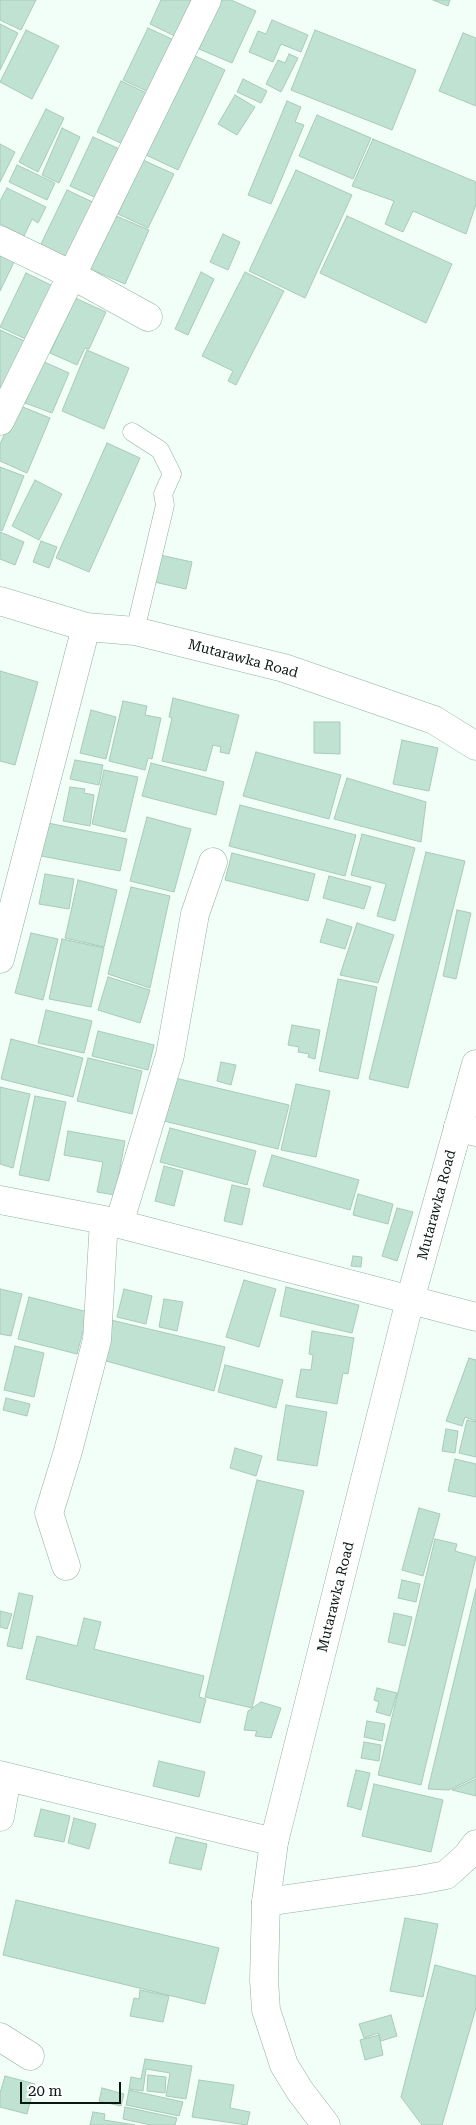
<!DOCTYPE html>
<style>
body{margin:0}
#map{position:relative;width:476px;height:2125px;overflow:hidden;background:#f1fff8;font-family:"Roboto Serif",serif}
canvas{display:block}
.scale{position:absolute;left:20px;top:2082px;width:101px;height:22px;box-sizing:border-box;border:2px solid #0a1711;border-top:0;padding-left:6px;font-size:15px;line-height:18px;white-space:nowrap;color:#0a1711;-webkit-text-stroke:4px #fff;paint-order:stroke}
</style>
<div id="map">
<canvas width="476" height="2125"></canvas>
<div class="scale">20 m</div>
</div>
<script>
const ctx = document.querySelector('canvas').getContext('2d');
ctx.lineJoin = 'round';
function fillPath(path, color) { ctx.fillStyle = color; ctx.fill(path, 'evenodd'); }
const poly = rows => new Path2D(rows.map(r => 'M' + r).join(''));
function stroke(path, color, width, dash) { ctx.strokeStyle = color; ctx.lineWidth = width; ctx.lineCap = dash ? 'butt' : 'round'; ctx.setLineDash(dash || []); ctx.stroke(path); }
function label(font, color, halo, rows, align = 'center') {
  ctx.font = font + ' "Roboto Serif",serif'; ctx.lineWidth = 4; ctx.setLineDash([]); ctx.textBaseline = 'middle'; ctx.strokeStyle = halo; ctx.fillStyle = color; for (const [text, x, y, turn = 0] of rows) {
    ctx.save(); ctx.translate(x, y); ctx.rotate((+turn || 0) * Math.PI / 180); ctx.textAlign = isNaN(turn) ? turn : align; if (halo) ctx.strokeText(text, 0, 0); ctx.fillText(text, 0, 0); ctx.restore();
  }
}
const building = poly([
 [0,0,36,0,21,30,0,20,0,0],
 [161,0,199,0,181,39,150,24,161,0],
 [221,0,231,0,256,11,232,63,199,49,221,0],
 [433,0,450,0,448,6,433,0],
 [272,20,308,35,301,52,281,44,273,62,249,52,258,31,266,34,272,20],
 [0,24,18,33,0,70,0,24],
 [148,28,178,42,153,94,123,80,148,28],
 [26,30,59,46,32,99,0,82,26,30],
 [315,30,416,70,392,130,291,90,315,30],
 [463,33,476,38,476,106,439,91,463,33],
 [289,54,298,58,281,92,266,84,278,60,285,63,289,54],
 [193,55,225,70,178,170,146,155,193,55],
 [243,79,267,91,261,103,237,92,243,79],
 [121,81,151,95,127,146,97,132,121,81],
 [235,95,255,107,237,135,218,124,235,95],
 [287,101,301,107,295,122,304,125,271,204,248,195,287,101],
 [46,109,64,118,38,172,19,162,46,109],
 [317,115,371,138,353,179,299,156,317,115],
 [62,128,80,137,59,183,42,175,62,128],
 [93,137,124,151,101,200,70,186,93,137],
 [373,139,476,182,476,204,466,234,413,211,403,232,385,224,394,201,352,186,373,139],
 [0,144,15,152,0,182,0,144],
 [143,160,174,174,148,228,118,214,143,160],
 [17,165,55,183,47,200,9,182,17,165],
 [296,170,352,195,305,298,249,271,296,170],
 [7,188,46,207,38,223,32,219,24,236,0,224,0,201,7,188],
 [67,190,99,205,72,262,40,246,67,190],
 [114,215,149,230,125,284,90,269,114,215],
 [347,216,452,264,426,323,320,273,347,216],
 [223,234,240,242,228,270,210,262,223,234],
 [0,248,17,256,0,291,0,248],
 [201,272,214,279,188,335,175,329,201,272],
 [245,272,284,291,236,385,228,381,233,371,202,356,245,272],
 [26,273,57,288,32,342,0,327,26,273],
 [75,298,106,312,89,349,85,348,77,365,50,353,75,298],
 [0,330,31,344,0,392,0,330],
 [87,350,129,368,104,429,62,411,87,350],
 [42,361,69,373,52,413,25,403,42,361],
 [18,405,50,418,27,473,0,461,0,444,18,405],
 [107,443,140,458,89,572,56,558,107,443],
 [0,467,24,476,2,531,0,530,0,467],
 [35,480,62,494,39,540,12,526,35,480],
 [0,532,24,542,15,565,0,559,0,532],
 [41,541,57,547,49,568,33,562,41,541],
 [160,555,192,562,186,589,154,582,160,555],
 [0,671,38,682,15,765,0,761,0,671],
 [173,698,239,715,229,754,220,752,221,747,213,745,206,771,162,761,172,718,169,717,173,698],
 [123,701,147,706,145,715,161,718,152,759,148,758,145,770,109,761,123,701],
 [91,710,116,717,106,759,80,753,91,710],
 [314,722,340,722,340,754,314,753,314,722],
 [402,740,438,748,429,791,393,784,402,740],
 [256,752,341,775,329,819,243,796,256,752],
 [75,760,103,765,99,785,70,779,75,760],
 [151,763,224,782,216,815,142,796,151,763],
 [104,770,138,777,125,832,92,824,104,770],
 [347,778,426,802,421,842,334,819,347,778],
 [70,787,85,789,84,793,94,795,90,826,63,821,70,787],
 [240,805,356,835,345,876,229,846,240,805],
 [147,817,191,829,174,892,130,881,147,817],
 [43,822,127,839,120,871,36,855,43,822],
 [362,834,415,848,395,921,377,916,386,884,351,875,362,834],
 [426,852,465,861,408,1088,369,1079,426,852],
 [232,853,315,874,308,901,225,880,232,853],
 [45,874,74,879,69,909,39,904,45,874],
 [329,876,371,887,364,909,323,898,329,876],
 [78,880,117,890,104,947,65,938,78,880],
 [131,887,170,896,150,988,108,974,131,887],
 [457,910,471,913,456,979,443,976,457,910],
 [327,919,352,927,345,949,320,942,327,919],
 [357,923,394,935,378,983,340,975,357,923],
 [31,933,58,939,43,1000,15,993,31,933],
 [62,939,104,948,91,1007,49,999,62,939],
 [108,977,150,990,140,1023,98,1010,108,977],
 [338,979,377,987,358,1079,319,1071,338,979],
 [46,1010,92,1021,84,1053,38,1043,46,1010],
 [292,1025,320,1030,315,1059,308,1057,309,1054,298,1052,299,1047,288,1045,292,1025],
 [98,1031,154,1045,148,1070,92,1056,98,1031],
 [11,1039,83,1058,73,1097,1,1079,11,1039],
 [88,1058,142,1071,132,1114,77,1101,88,1058],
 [221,1062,236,1065,231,1085,217,1081,221,1062],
 [171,1077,289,1105,278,1149,160,1120,171,1077],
 [296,1084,330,1091,316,1157,281,1150,296,1084],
 [0,1087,30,1094,13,1168,0,1164,0,1087],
 [35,1096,66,1102,49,1181,19,1175,35,1096],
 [170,1128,256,1151,247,1185,160,1162,170,1128],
 [68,1131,125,1141,115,1195,97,1192,103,1162,64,1155,68,1131],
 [272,1155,359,1180,350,1210,263,1186,272,1155],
 [164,1166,183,1171,174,1206,155,1201,164,1166],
 [232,1185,250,1189,242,1225,224,1221,232,1185],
 [358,1194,393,1204,388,1224,353,1215,358,1194],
 [397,1208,413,1212,397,1261,382,1256,397,1208],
 [353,1256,362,1257,361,1267,351,1266,353,1256],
 [244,1280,276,1289,259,1347,226,1337,244,1280],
 [286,1287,359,1305,352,1333,280,1316,286,1287],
 [0,1289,22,1294,11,1336,0,1334,0,1289],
 [124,1289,152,1296,146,1324,117,1317,124,1289],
 [29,1297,88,1312,77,1354,18,1339,29,1297],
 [164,1299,183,1302,177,1331,159,1327,164,1299],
 [111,1320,225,1347,214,1391,99,1359,111,1320],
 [312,1331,354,1338,348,1374,343,1373,337,1404,296,1397,301,1369,311,1370,313,1355,309,1354,312,1331],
 [15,1346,44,1353,34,1397,4,1390,15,1346],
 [469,1358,476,1360,476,1421,465,1417,462,1426,446,1421,469,1358],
 [225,1365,283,1380,276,1408,218,1392,225,1365],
 [6,1398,30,1404,27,1416,3,1410,6,1398],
 [286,1405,327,1412,317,1466,277,1460,286,1405],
 [467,1420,476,1422,476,1457,459,1453,467,1420],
 [446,1429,458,1431,455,1453,442,1451,446,1429],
 [235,1448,262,1456,256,1476,230,1468,235,1448],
 [455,1459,476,1464,476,1497,448,1491,455,1459],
 [257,1480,304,1491,252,1708,205,1697,257,1480],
 [419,1508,440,1514,423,1576,402,1570,419,1508],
 [435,1539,457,1544,455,1551,476,1557,421,1785,378,1775,435,1539],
 [402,1580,420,1584,416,1602,398,1598,402,1580],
 [476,1589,476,1777,449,1790,428,1789,476,1589],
 [19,1593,33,1596,22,1649,7,1646,19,1593],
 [0,1611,12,1614,7,1629,0,1627,0,1611],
 [394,1613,412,1617,405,1646,388,1642,394,1613],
 [84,1618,101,1622,94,1649,204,1676,199,1697,206,1699,200,1723,26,1679,37,1636,77,1646,84,1618],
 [377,1688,397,1693,390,1716,376,1712,379,1702,374,1700,377,1688],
 [261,1702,281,1708,271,1738,255,1736,257,1731,244,1730,248,1711,261,1702],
 [367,1721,385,1724,382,1741,364,1737,367,1721],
 [364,1742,381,1745,379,1761,361,1758,364,1742],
 [159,1761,205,1772,199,1797,153,1786,159,1761],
 [356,1770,370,1773,361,1810,347,1806,356,1770],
 [476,1779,476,1796,452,1790,476,1779],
 [374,1784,443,1800,431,1852,362,1836,374,1784],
 [41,1809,70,1816,64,1842,34,1836,41,1809],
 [74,1818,96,1824,89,1849,68,1843,74,1818],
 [176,1837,207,1844,201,1870,169,1863,176,1837],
 [16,1900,219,1948,205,2004,3,1955,16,1900],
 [405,1918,438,1924,423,1997,390,1991,405,1918],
 [435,1965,476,1976,476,2008,442,2125,422,2125,401,2097,435,1965],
 [140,1990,169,1996,163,2022,130,2016,134,1998,139,1999,140,1990],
 [391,2015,397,2036,381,2041,378,2033,364,2038,359,2024,391,2015],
 [379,2035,383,2055,365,2060,360,2040,379,2035],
 [145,2059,192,2066,186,2099,166,2096,170,2073,146,2069,143,2091,129,2089,131,2077,141,2079,145,2059],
 [148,2075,166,2077,165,2093,147,2091,148,2075],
 [5,2076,35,2084,27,2114,0,2107,0,2093,5,2076],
 [199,2080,234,2085,230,2108,250,2112,247,2125,192,2117,199,2080],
 [102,2088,124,2094,121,2106,99,2101,102,2088],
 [129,2090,183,2102,179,2116,126,2105,129,2090],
 [125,2107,177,2118,175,2125,151,2125,123,2119,125,2107],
 [93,2112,105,2114,104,2120,135,2125,90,2125,93,2112]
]);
fillPath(building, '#c0e2d2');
stroke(building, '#a8caba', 1);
const service = poly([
 [132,432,160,450,172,474,163,494,165,505,135,631]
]);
const minor = poly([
 [0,240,72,275,148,317],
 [0,421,207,0],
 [0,959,86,627],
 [458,1127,476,1132],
 [0,1200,104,1220,476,1317],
 [119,1224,170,1055,195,914,213,862],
 [66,1566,49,1513,68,1451,97,1340,104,1220],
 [0,1775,274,1842],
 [0,1817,7,1777],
 [266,1902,420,1880,446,1875,467,1856,476,1844],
 [0,2037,30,2056]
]);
const tertiary = poly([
 [0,601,86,627,135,631,284,668,434,720,476,746],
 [326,2125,300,2091,284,2065,266,2010,264,1980,266,1902,274,1842,410,1300,476,1064]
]);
stroke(service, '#90b1a2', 19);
stroke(minor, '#90b1a2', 29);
stroke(tertiary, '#90b1a2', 29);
stroke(service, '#fff', 18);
stroke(minor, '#fff', 28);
stroke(tertiary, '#fff', 28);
label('14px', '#0a1711', '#fff', [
 ["Mutarawka Road",243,659,15],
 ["Mutarawka Road",437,1205,-75],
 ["Mutarawka Road",336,1597,-76]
]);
</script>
